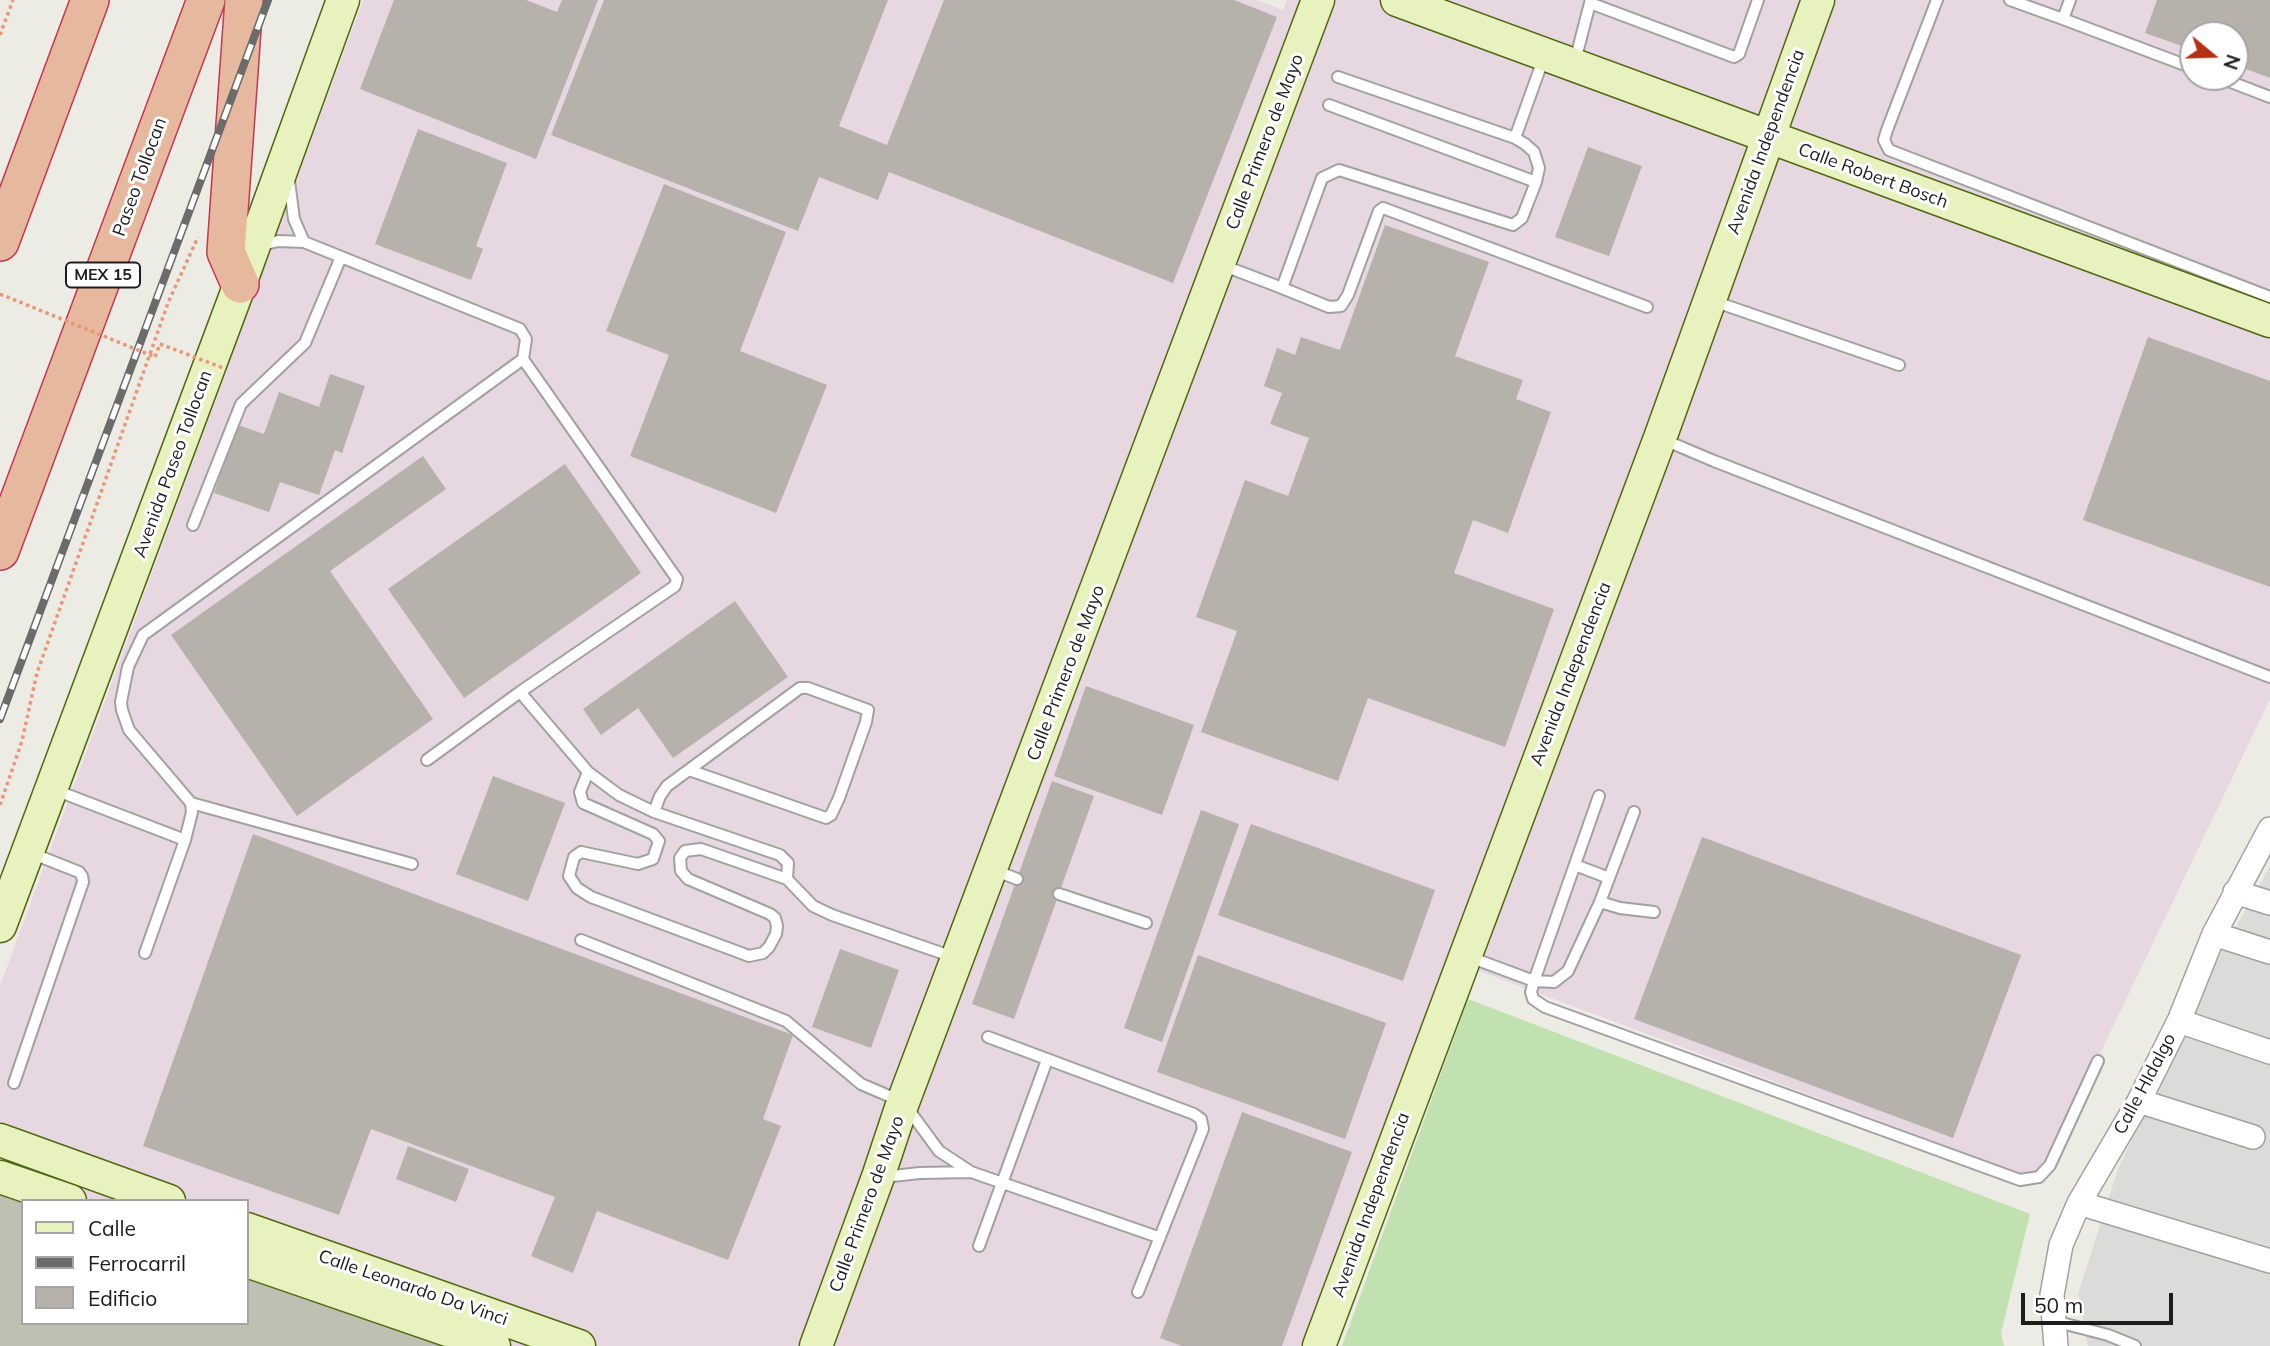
<!DOCTYPE html>
<style>
body{margin:0}
#map{position:relative;width:2270px;height:1346px;overflow:hidden;background:#edece4;font-family:Mulish,sans-serif}
canvas{display:block}
.legend{position:absolute;left:21px;top:1199px;width:228px;height:126px;box-sizing:border-box;background:#fff;border:2px solid #a5a5a5;margin:0;padding:9px 12px;list-style:none;font-size:21px;color:#1d1d1d}
.legend li{display:flex;align-items:center;gap:14px;height:35px}
.legend b{width:35px;border:2px solid #a5a5a5}
.north{position:absolute;left:2179px;top:21px;width:70px;height:70px;box-sizing:border-box;background:#fff;border:2px solid #a5a5a5;border-radius:50%;rotate:109deg;font-size:19px;font-weight:700;line-height:28px;text-align:center;color:#1d1d1d}
.north::after{content:'';display:block;margin:auto;width:24px;height:32px;background:#b52f16;clip-path:polygon(50% 0,100% 100%,50% 72%,0 100%)}
.scale{position:absolute;left:2021px;top:1293px;width:152px;height:32px;box-sizing:border-box;border:4px solid #1d1d1d;border-top:0;padding-left:9px;font-size:21px;line-height:24px;white-space:nowrap;color:#1d1d1d;-webkit-text-stroke:5px #fff;paint-order:stroke}
</style>
<div id="map">
<canvas width="2270" height="1346"></canvas>
<ul class="legend">
<li><b style="height:9px;background:#e7f2be"></b>Calle</li>
<li><b style="height:9px;background:#6b6b6b"></b>Ferrocarril</li>
<li><b style="height:19px;background:#b6b2ab"></b>Edificio</li>
</ul>
<div class="north">N</div>
<div class="scale">50 m</div>
</div>
<script>
const ctx = document.querySelector('canvas').getContext('2d');
ctx.lineJoin = 'round';
function fillPath(path, color) { ctx.fillStyle = color; ctx.fill(path, 'evenodd'); }
const poly = rows => new Path2D(rows.map(r => 'M' + r).join(''));
function stroke(path, color, width, dash) { ctx.strokeStyle = color; ctx.lineWidth = width; ctx.lineCap = dash ? 'butt' : 'round'; ctx.setLineDash(dash || []); ctx.stroke(path); }
function label(font, color, halo, rows, align = 'center') {
  ctx.font = font + ' Mulish,sans-serif'; ctx.lineWidth = 6; ctx.setLineDash([]); ctx.textBaseline = 'middle'; ctx.strokeStyle = halo; ctx.fillStyle = color; for (const [text, x, y, turn = 0] of rows) {
    ctx.save(); ctx.translate(x, y); ctx.rotate((+turn || 0) * Math.PI / 180); ctx.textAlign = isNaN(turn) ? turn : align; if (halo) ctx.strokeText(text, 0, 0); ctx.fillText(text, 0, 0); ctx.restore();
  }
}
fillPath(poly([
 [2270,866,2270,1346,2088,1346,2078,1294,2118,1169,2200,991]
]), '#dbdbda');
fillPath(poly([
 [363,0,1256,0,1283,10,1287,0,2270,0,2270,699,2039,1181,1463,965,1334,1346,0,1346,0,986],
 [2193,35,2235,35,2235,77,2193,77],
 [23,1201,247,1201,247,1323,23,1323]
]), '#e6d7e1');
fillPath(poly([
 [0,1193,23,1201,23,1323,247,1323,247,1279,441,1346,0,1346]
]), '#bec1b1');
fillPath(poly([
 [1468,999,2030,1214,2001,1333,2004,1346,1342,1346]
]), '#c1e2b0');
fillPath(poly([
 [394,0,526,0,557,12,562,0,598,0,536,159,360,89],
 [604,0,888,0,839,126,887,145,944,0,1234,0,1277,17,1173,283,889,172,878,200,819,177,798,231,551,135],
 [2157,0,2270,0,2270,78,2235,65,2235,35,2193,35,2193,50,2145,33],
 [418,129,507,163,476,246,483,249,471,280,375,244],
 [1588,147,1642,166,1609,256,1555,237],
 [664,184,786,232,740,351,827,385,776,513,630,456,669,355,606,331],
 [1385,225,1489,262,1455,356,1523,380,1516,399,1551,412,1508,533,1473,520,1454,573,1554,609,1505,747,1368,698,1338,781,1201,732,1237,631,1196,617,1245,480,1288,496,1309,438,1270,424,1282,393,1264,386,1277,348,1295,355,1301,337,1340,350],
 [2148,337,2270,381,2270,587,2083,520],
 [330,374,365,386,342,453,335,450,319,495,280,482,269,512,214,493,238,425,264,434,279,392,319,407],
 [423,456,446,489,330,571,433,719,297,816,171,635],
 [565,464,641,573,464,698,388,589],
 [735,601,788,677,673,758,638,708,601,735,583,709],
 [1086,686,1194,725,1162,815,1054,776],
 [493,776,565,803,528,901,456,874],
 [1052,781,1094,796,1014,1019,972,1004],
 [1201,810,1239,824,1162,1042,1124,1028],
 [1251,824,1435,890,1403,981,1218,915],
 [253,834,793,1035,763,1119,781,1126,728,1260,597,1211,573,1273,531,1256,555,1197,371,1129,339,1215,143,1146],
 [1702,837,2021,955,1953,1138,1634,1019],
 [840,949,899,970,871,1048,812,1027],
 [1198,955,1386,1023,1345,1139,1157,1072],
 [1242,1112,1352,1152,1282,1346,1182,1346,1160,1338],
 [408,1146,469,1169,456,1202,396,1179]
]), '#b6b2ab');
const service = poly([
 [1591,0,1590,3,1734,57,1739,54,1758,0],
 [1937,0,1887,130,1884,140,1889,150,2270,297],
 [2010,0,2063,19,2070,0],
 [2063,19,2193,68],
 [1575,61,1590,3],
 [2218,77,2270,97],
 [1329,105,1536,182],
 [1515,138,1544,57],
 [289,181,294,219,304,242],
 [258,246,278,241,304,242,520,329,526,339,523,359,677,579,675,586,520,692,427,760],
 [1222,265,1282,288,1322,178,1339,170,1513,225,1522,218,1536,182,1539,168,1534,152,1525,144,1515,138,1338,77],
 [1282,288,1329,307,1341,306,1348,295,1379,211,1383,208,1647,307],
 [1713,301,1899,365],
 [1662,439,1714,461,2270,677],
 [193,525,241,404,305,343,341,257],
 [520,692,588,772,619,795,654,812],
 [588,772,580,792,583,803,653,834,659,841,653,859,638,864,581,852,574,857,569,876,577,888,591,897,749,956,763,953,769,947,776,934,777,926,775,918,770,914,688,879,681,871,680,858,685,851,701,849,787,879,788,863,780,855,654,812,660,796,667,786,800,688,808,688,868,710,866,722,839,798,831,815,826,818,689,770],
 [55,790,185,840,145,953],
 [191,803,412,864],
 [185,840,192,812,191,803,129,730,122,710,121,702,128,667,143,635,523,359],
 [1575,865,1609,878],
 [994,870,1017,879],
 [787,879,813,906,832,915,953,957],
 [1059,894,1146,923],
 [1600,902,1634,812],
 [1654,912,1620,908,1600,902,1568,971,1554,982,1534,981,1531,992,1533,999,1545,1007,2020,1180,2039,1177,2050,1165,2098,1061],
 [581,940,786,1021,861,1084,903,1102,939,1151,971,1172,1158,1237],
 [1467,956,1534,981,1599,796],
 [988,1037,1194,1114,1201,1119,1203,1129,1138,1292],
 [14,1083,83,882,82,876,79,872,31,853],
 [883,1177,920,1173,971,1172],
 [979,1246,1047,1060],
 [2054,1321,2108,1335,2135,1346]
]);
const minor = poly([
 [2235,892,2270,903],
 [2214,934,2270,952],
 [2179,1021,2270,1052],
 [2139,1101,2253,1137],
 [2079,1203,2270,1261],
 [2056,1346,2052,1295,2061,1245,2079,1203,2139,1101,2179,1021,2214,934,2270,829]
]);
const secondary = poly([
 [1397,0,2270,321],
 [0,926,240,284,343,0],
 [0,1140,169,1201],
 [0,1177,70,1201],
 [247,1229,579,1346],
 [247,1261,494,1346],
 [816,1346,878,1177,903,1102,1318,0],
 [1319,1346,1660,438,1818,0]
]);
const trunk = poly([
 [0,242,90,0],
 [240,284,226,252,244,0],
 [0,551,206,0]
]);
stroke(service, '#a1a1a1', 14);
stroke(minor, '#a1a1a1', 26);
stroke(secondary, '#516811', 35);
stroke(trunk, '#c53752', 40);
stroke(poly([
 [0,35,13,0],
 [155,357,160,344],
 [0,805,22,741,37,673,168,303,198,237]
]), '#ea9679', 3.5, [3.5, 3.5]);
stroke(service, '#fff', 10);
stroke(minor, '#fff', 23);
stroke(secondary, '#e7f2be', 32);
stroke(trunk, '#e6b89e', 37);
const rail = poly([
 [0,719,268,0]
]);
stroke(rail, '#6b6b6b', 8);
stroke(rail, '#fff', 5, [16]);
stroke(poly([
 [0,294,155,357],
 [160,344,223,368]
]), '#ea9679', 3.5, [3.5, 3.5]);
for (const [x, y, w] of [
 [103,275,74]
]) { const box = new Path2D(); box.roundRect(x - w / 2, y - 12.5, w, 25, 5); ctx.fillStyle = '#fff'; ctx.fill(box); stroke(box, '#1d1d1d', 2); }
label('bold 16px', '#1d1d1d', null, [
 ["MEX 15",103,275]
]);
label('18px', '#1d1d1d', '#fff', [
 ["Calle Primero de Mayo",1265,142,-69],
 ["Avenida Independencia",1766,142,-70],
 ["Calle Robert Bosch",1873,176,20],
 ["Paseo Tollocan",140,177,-70],
 ["Avenida Paseo Tollocan",173,464,-70],
 ["Calle Primero de Mayo",1066,673,-69],
 ["Avenida Independencia",1571,674,-69],
 ["Calle HIdalgo",2145,1084,-62],
 ["Calle Primero de Mayo",867,1204,-70],
 ["Avenida Independencia",1371,1205,-70],
 ["Calle Leonardo Da Vinci",413,1288,19]
]);
</script>
